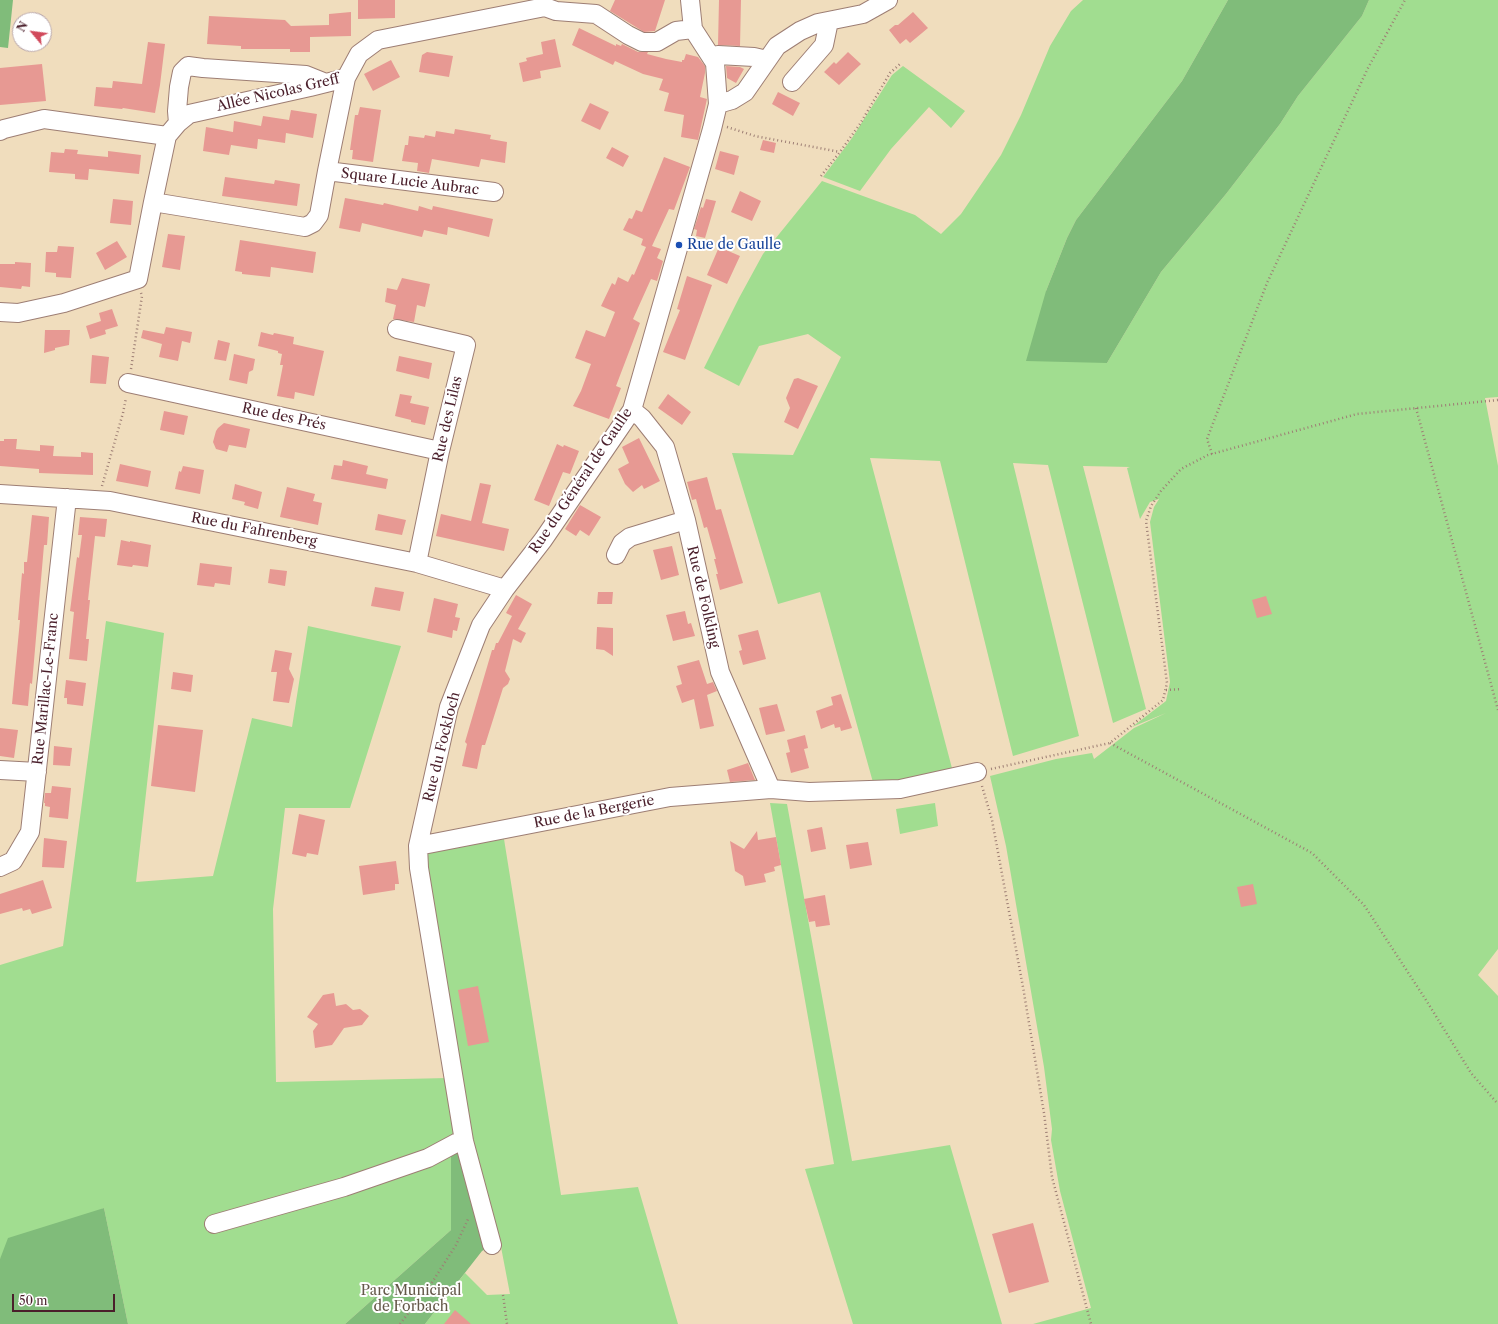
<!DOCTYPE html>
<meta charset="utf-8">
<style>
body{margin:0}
#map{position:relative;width:1498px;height:1324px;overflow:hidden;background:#f0ddbd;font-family:"Libre Caslon Text",serif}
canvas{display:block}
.north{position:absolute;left:12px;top:12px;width:40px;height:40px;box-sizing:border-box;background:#fff;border:1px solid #b7a5aa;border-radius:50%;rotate:299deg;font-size:11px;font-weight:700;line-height:16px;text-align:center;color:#4a1f2b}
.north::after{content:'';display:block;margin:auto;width:14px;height:18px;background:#d1495b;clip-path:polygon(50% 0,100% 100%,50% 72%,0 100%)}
.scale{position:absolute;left:12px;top:1294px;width:103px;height:18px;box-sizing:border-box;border:2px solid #4a1f2b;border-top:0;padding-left:5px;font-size:12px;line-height:14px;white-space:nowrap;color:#4a1f2b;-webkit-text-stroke:3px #fff;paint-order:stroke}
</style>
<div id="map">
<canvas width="1498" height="1324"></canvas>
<div class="north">N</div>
<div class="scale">50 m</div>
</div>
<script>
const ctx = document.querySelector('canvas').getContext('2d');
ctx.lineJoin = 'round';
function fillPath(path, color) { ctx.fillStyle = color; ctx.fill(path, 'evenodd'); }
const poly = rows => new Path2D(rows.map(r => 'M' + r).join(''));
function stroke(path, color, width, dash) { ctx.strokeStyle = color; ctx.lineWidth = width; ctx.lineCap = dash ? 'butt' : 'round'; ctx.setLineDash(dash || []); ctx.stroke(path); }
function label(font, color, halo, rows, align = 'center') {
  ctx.font = font + ' "Libre Caslon Text",serif'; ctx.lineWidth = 4; ctx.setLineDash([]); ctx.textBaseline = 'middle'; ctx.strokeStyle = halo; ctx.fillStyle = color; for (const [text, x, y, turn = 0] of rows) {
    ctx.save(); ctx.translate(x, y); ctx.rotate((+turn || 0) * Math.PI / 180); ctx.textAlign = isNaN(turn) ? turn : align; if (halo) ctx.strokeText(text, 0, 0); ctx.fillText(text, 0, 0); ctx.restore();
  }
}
fillPath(poly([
 [1083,0,1228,0,1182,81,1076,220,1067,238,1046,291,1107,363,1161,272,1226,194,1280,124,1298,96,1362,16,1369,0,1498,0,1498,397,1485,398,1498,466,1498,949,1478,975,1498,996,1498,1324,1033,1324,1091,1308,1060,1191,1051,1140,1052,1129,1044,1067,1006,846,990,776,1056,759,1092,753,1094,759,1134,728,1166,713,1132,727,1166,701,1170,682,1150,522,1154,507,1159,499,1150,502,1140,519,1127,468,1130,467,1083,466,1146,709,1113,723,1048,465,1013,463,1079,736,1013,756,940,461,870,458,953,772,874,786,820,592,778,604,732,453,793,455,841,357,808,334,759,346,739,386,704,368,739,298,763,254,822,181,915,215,941,234,961,214,1001,155,1021,115,1050,46,1071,11],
 [903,66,965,111,951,128,929,107,891,149,860,191,823,177,852,138,892,75],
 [106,621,164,633,136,882,213,876,252,718,292,727,308,626,401,646,350,808,285,808,273,909,276,1082,447,1078,412,855,504,839,561,1195,638,1187,678,1324,425,1324,465,1273,487,1295,510,1294,501,1247,492,1245,451,1137,451,1230,345,1324,128,1324,104,1208,0,1259,0,965,63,946],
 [770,803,787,804,852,1161,950,1145,1002,1324,853,1324,805,1169,834,1164],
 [935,803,938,826,900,834,896,809]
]), '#a1dd90');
fillPath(poly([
 [0,0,13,0,8,48,0,47],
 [1228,0,1369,0,1362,16,1298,96,1280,124,1226,194,1161,272,1107,363,1026,361,1046,291,1067,238,1076,220,1182,81],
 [451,1136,492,1245,482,1251,425,1324,345,1324,451,1230],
 [104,1208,128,1324,0,1324,0,1259,8,1238]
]), '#80bc7a');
fillPath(poly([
 [358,0,395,0,395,18,358,19],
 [615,0,665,0,655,31,644,32,610,11],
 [719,0,741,0,740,46,718,45],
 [351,12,351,36,310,37,310,52,290,52,290,49,241,49,241,46,207,44,209,16,285,20,291,26,329,25,329,14],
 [913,12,928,28,910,43,906,39,900,44,889,30,895,25,898,25],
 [579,28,616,46,616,44,621,46,622,44,638,52,648,52,647,54,666,59,682,62,682,60,684,60,686,54,698,57,705,66,705,73,700,97,707,99,698,140,681,137,684,115,664,111,669,93,659,90,663,79,643,74,615,61,613,65,572,45],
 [555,39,561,67,540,71,541,78,523,82,519,63,527,61,526,58,543,54,541,42],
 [148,42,165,44,160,85,155,113,123,108,122,109,94,106,96,87,112,88,113,81,142,84],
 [427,52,453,56,449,77,419,72,422,55],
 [848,52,861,64,839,85,824,72,834,62,836,64],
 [391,60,400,77,373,91,364,74],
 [42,64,46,101,0,105,0,68],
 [726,66,740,67,744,69,736,83,727,78],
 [778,92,800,103,793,116,772,104],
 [590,103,609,112,600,130,581,121],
 [360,107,381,110,373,162,352,159,353,150,350,150,355,115,358,115],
 [291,110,317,114,313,138,286,133,285,143,258,139,257,149,231,145,229,155,203,151,206,127,233,132,234,121,261,126,263,116,289,120],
 [455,129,491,135,490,139,507,142,505,163,481,159,479,167,432,159,429,173,417,171,418,163,402,161,405,145,408,145,409,136,424,138,425,135,435,137,436,131,454,134],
 [763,140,776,143,774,153,760,150],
 [612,147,629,156,623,167,606,158],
 [65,149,78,150,77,154,108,157,108,151,141,155,139,174,89,169,88,180,75,179,75,174,49,172,51,152,64,153],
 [720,151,739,156,734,175,715,169],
 [664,157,690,167,674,210,669,209,652,246,661,249,657,258,663,261,657,281,651,279,633,319,640,323,616,386,621,388,609,419,573,406,581,391,591,364,575,358,586,330,605,337,615,312,601,306,612,283,615,285,618,277,628,282,632,274,634,275,646,247,641,245,643,239,623,230,629,218,632,219,636,210,642,212],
 [225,177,274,184,275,180,300,184,297,206,222,196],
 [740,191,761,201,752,221,731,212],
 [345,198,383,205,384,203,418,211,419,206,432,210,433,206,493,219,489,237,448,227,447,235,424,230,422,237,362,223,360,232,339,228],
 [113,199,133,201,131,225,110,223],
 [706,199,716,201,705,238,696,236,697,230,694,229,701,207,703,208],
 [168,234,185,236,180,270,162,267],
 [240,240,316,252,313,273,271,267,270,277,242,274,242,272,235,271],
 [117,241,127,257,105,270,96,253],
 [58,246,74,247,71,278,56,277,56,273,45,272,46,252,57,252],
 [719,247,740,256,727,284,707,275],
 [15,262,31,263,30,287,22,286,21,289,0,287,0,264,15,264],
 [687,276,712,285,685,360,663,352,680,310,677,309],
 [402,278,430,284,425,307,417,305,414,322,393,319,396,305,385,302,387,288,397,290],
 [112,309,118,326,105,330,106,334,90,339,86,326,101,321,99,313],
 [166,327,192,332,190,343,182,341,178,361,159,357,162,344,141,338,143,330,164,334],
 [45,330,70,330,69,345,55,348,55,350,44,353],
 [261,332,273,335,274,333,294,337,293,344,324,351,314,396,295,392,294,399,277,396,283,365,280,365,282,354,278,353,278,351,258,346],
 [218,340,230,343,226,361,214,359],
 [234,354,255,359,253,370,249,372,247,384,229,380],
 [92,355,109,357,106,384,90,383],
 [399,356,432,363,429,379,396,371],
 [798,378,818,386,798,429,784,422,790,408,786,398,794,379],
 [400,394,412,396,410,403,429,407,425,425,411,422,411,420,395,416],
 [668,394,691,412,682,425,658,408],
 [164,411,188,416,184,435,160,430],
 [224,423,250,429,246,448,229,445,227,452,216,449,213,442,216,431,218,428],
 [639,438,660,481,644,489,642,485,633,492,625,484,618,469,629,463,622,447],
 [4,439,17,439,16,449,40,451,40,445,54,446,53,456,81,457,81,452,93,453,93,475,39,473,39,469,0,466,0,441,4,441],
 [557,444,563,447,564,445,579,451,570,474,563,472,549,506,534,500],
 [343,460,368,466,366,474,388,479,386,489,331,479,334,465,342,466],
 [120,464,151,471,148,487,116,481],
 [183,466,204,470,200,494,175,489,179,471,181,472],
 [707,477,716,510,721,509,743,583,720,590,716,574,718,574,714,559,716,559,707,527,704,528,696,499,692,500,687,482],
 [480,483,491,485,482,523,509,529,504,551,436,536,441,514,471,521],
 [235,484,262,492,258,509,244,505,245,502,232,499],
 [287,487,315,494,313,501,322,503,318,525,280,517],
 [580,505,601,517,589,536,580,530,576,536,565,529],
 [378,514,406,520,402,535,375,530],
 [32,515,49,517,47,545,44,545,32,684,30,683,28,706,12,704,20,620,18,620,22,573,24,574,24,562,27,562],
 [80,517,107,519,105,537,95,536,88,600,90,600,86,639,89,639,87,661,69,659,74,612,70,611,77,557,79,558,82,535,78,535],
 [121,540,130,542,130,541,151,545,148,567,133,565,132,567,117,565],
 [672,546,679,575,661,580,653,550],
 [200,563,232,567,230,585,215,583,214,587,197,585],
 [270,569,287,571,285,586,268,583],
 [375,587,404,592,400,611,371,606],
 [598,592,613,592,612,604,597,604],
 [516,595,532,604,518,629,526,633,521,643,513,639,505,671,510,679,508,684,503,688,485,745,482,745,477,769,462,766,467,744,465,742,492,650,494,650,496,643,498,643,512,616,506,613],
 [1266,596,1272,614,1257,618,1252,600],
 [434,598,458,604,455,617,460,618,457,631,453,630,452,638,427,632],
 [685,611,688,624,691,623,695,636,673,641,666,615],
 [597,627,613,628,613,656,604,650,596,649],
 [758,630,766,659,743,665,739,651,742,650,738,635],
 [275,650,292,653,289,669,294,679,289,703,273,701,277,672,271,672],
 [699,660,707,684,713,682,717,691,707,695,714,726,700,729,694,699,682,703,676,686,682,684,677,666],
 [173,672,193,675,191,692,171,689],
 [66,680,86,683,83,706,67,704,67,698,64,698],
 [841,694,852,728,841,731,840,727,835,728,834,724,821,729,816,711,833,705,831,697],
 [777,704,785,731,766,735,759,708],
 [158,725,203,730,195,792,151,786],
 [0,728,18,730,14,758,0,756],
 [805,735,808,748,804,749,809,768,791,773,786,753,790,752,787,740],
 [54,746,72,748,70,766,53,765],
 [748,763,755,780,730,782,727,770],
 [52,786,71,788,68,819,49,817,50,807,45,806,45,803,44,803,45,793,51,793],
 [299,814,325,820,318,855,307,853,306,857,292,854],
 [822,827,826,849,811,852,807,830],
 [757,831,758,840,776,837,781,865,774,867,775,871,764,874,766,882,745,886,743,876,735,871,730,841,744,849],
 [44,838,67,841,64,868,42,867],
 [868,842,872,865,850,869,846,845],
 [396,861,399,884,395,884,395,890,363,895,359,866],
 [43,880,52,908,32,914,30,909,23,911,22,908,0,914,0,894],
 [1253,884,1257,904,1241,907,1237,887],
 [825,895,830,925,816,927,815,921,809,922,804,899],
 [478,986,489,1042,468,1046,458,990],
 [334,993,336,1006,346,1004,353,1010,360,1009,369,1016,362,1025,344,1028,332,1045,315,1048,313,1031,318,1024,307,1017,323,995],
 [1033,1223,1049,1282,1009,1293,992,1234],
 [455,1310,471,1324,444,1324]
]), '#e79993');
const minor = poly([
 [711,57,718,55,754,57,767,60],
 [792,82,824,45,829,21],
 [718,104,732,100,745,92,777,46,800,31,818,23,863,14,888,0],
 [178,123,177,111,179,87,182,72,188,66,203,68,306,75,326,83],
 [0,131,4,129,44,119,167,136,178,123,189,114,310,87,346,78,359,54,378,40,545,7,556,11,596,14,628,35,642,42,657,42,676,31,693,29],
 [327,171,494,192],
 [153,202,167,136],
 [0,312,18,313,64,303,138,279,153,202,305,227,313,223,319,215,327,171,346,78],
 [397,329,466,345,440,451,417,563],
 [128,383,440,451],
 [632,410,642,418,665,447,686,520,720,672,771,789],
 [0,494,110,501,417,563,505,589],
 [616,555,622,543,630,537,686,520],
 [0,770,37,772],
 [418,846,670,797,771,789,809,792,900,789,977,772],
 [0,867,13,861,30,832,67,498],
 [214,1224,344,1187,428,1158,456,1143,464,1141],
 [492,1245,464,1141,419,868,418,846,449,707,481,625,505,589,543,540,632,410,712,129,718,104,715,63,693,29,690,0]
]);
stroke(minor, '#9d7e74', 20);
stroke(poly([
 [727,127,755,136,840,152],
 [821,176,840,152,860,124,890,73,900,64],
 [131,369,142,296,141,293],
 [1416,408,1498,710],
 [1212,454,1207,439,1267,283,1368,68,1405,0],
 [102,486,123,413,126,398],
 [1166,690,1181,689],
 [1110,743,1312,853,1364,905,1426,1000,1471,1073,1498,1104],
 [991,769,1110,743,1163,700,1167,683,1146,521,1151,506,1161,491,1181,469,1208,455,1357,414,1498,400],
 [982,786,992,820,1023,987,1044,1113,1052,1177,1091,1324],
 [503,1295,507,1324],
 [400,1324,431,1284,456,1245,469,1217]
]), '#9d7e74', 2.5, [1, 3]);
stroke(minor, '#fff', 18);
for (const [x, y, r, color] of [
 [679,245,4,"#1a4fb4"]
]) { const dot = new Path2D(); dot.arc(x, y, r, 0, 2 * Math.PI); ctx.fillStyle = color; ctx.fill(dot); stroke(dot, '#fff', 1.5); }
label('14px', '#4a1f2b', '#fff', [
 ["Allée Nicolas Greff",278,93,-13],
 ["Square Lucie Aubrac",410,182,7],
 ["Rue des Prés",284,417,12],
 ["Rue des Lilas",448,419,-77],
 ["Rue du Général de Gaulle",581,481,-56],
 ["Rue du Fahrenberg",254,530,11],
 ["Rue de Folkling",703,597,77],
 ["Rue Marillac-Le-Franc",46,689,-84],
 ["Rue du Fockloch",442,747,-76],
 ["Rue de la Bergerie",594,812,-11]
]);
label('14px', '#164399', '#fff', [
 ["Rue de Gaulle",687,245]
], 'left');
label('14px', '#645849', '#fff', [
 ["Parc Municipal",411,1291],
 ["de Forbach",411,1307]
]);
</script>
